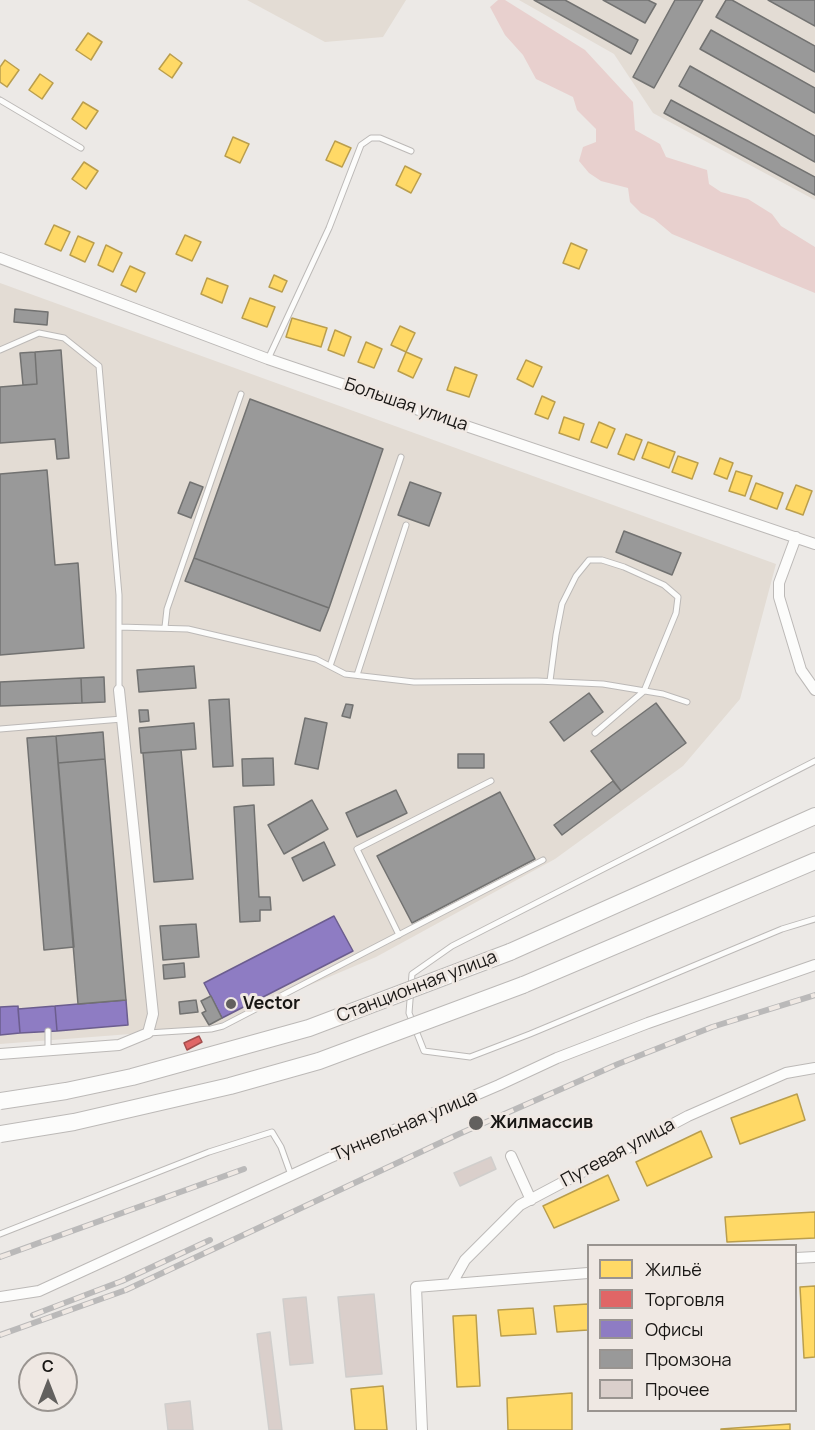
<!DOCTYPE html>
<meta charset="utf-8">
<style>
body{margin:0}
#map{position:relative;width:815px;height:1430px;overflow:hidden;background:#ece9e6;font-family:Manrope,sans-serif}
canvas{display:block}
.legend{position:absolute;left:587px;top:1244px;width:210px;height:168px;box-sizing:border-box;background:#efe8e3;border:2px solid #999490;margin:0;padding:8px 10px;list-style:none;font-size:18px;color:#181614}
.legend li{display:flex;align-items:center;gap:12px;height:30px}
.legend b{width:30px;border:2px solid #999490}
.north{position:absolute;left:18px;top:1352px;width:60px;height:60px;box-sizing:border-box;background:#efe8e3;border:2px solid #999490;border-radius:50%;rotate:0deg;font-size:16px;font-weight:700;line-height:24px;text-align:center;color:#181614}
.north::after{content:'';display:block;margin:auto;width:21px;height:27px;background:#62605e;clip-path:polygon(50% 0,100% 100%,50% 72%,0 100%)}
</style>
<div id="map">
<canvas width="815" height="1430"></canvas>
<ul class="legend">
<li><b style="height:16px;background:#ffd966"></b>Жильё</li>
<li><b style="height:16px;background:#e06666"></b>Торговля</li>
<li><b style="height:16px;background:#8e7cc3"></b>Офисы</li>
<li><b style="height:16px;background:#999"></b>Промзона</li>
<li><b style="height:16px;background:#dacfcb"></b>Прочее</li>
</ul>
<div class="north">С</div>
</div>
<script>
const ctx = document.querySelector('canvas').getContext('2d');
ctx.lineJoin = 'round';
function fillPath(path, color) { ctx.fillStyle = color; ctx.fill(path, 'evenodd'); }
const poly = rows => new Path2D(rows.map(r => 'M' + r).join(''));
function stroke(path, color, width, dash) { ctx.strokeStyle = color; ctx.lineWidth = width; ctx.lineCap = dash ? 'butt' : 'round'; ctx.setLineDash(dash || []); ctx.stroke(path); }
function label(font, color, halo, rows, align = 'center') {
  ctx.font = font + ' Manrope,sans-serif'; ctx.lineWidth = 6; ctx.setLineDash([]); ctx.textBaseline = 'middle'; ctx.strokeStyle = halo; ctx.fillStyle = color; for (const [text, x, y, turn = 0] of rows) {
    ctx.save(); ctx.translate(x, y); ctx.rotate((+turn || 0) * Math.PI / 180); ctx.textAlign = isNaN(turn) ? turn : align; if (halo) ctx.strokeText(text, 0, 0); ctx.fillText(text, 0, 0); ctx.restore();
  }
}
fillPath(poly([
 [247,0,406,0,383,37,325,42],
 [519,0,815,0,815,200,653,113,614,54],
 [0,283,776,564,740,699,683,766,555,859,376,957,209,1028,0,1044]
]), '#e3dcd4');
fillPath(poly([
 [498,0,505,0,585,50,633,102,635,130,660,144,666,157,707,170,709,184,721,192,748,199,772,214,781,226,815,247,815,293,672,234,654,219,641,213,630,202,628,188,601,181,589,173,579,161,583,147,596,142,596,129,577,110,573,97,536,79,523,55,505,35,490,7]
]), '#e8d0ce');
const homes = poly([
 [88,33,102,42,91,60,76,50,88,33],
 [170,54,182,63,172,78,159,69,170,54],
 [5,60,19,70,7,87,0,82,0,67,5,60],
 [40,74,53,83,42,99,29,90,40,74],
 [83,102,98,111,86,129,72,119,83,102],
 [233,137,249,144,240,163,225,156,233,137],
 [335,141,351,148,342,167,326,160,335,141],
 [84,162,98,171,86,189,72,179,84,162],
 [405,166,421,174,411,193,396,185,405,166],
 [54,225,70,232,61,251,45,244,54,225],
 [185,235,201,242,192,261,176,254,185,235],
 [78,236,94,243,85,262,70,255,78,236],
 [571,243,587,250,579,269,563,263,571,243],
 [106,245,122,253,113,272,98,265,106,245],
 [130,266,145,273,136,292,121,285,130,266],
 [274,275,287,281,282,292,269,287,274,275],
 [207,278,228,286,222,303,201,294,207,278],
 [250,298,275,307,267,327,242,318,250,298],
 [292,318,327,328,321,347,286,337,292,318],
 [400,326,415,333,406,352,391,345,400,326],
 [335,330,351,337,344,356,328,350,335,330],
 [366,342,382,349,374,368,358,362,366,342],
 [406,352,422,359,413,378,398,371,406,352],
 [526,360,542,367,533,387,517,379,526,360],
 [455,367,477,375,469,397,447,390,455,367],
 [542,396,555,402,548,419,535,414,542,396],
 [564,417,584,424,579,440,559,433,564,417],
 [599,422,615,429,607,448,591,442,599,422],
 [626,434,642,440,634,460,618,454,626,434],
 [648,442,675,452,669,468,642,458,648,442],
 [678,456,698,463,692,479,672,472,678,456],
 [720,458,733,463,727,479,714,474,720,458],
 [736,471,752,476,745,496,729,491,736,471],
 [756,483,783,493,777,509,750,499,756,483],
 [796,485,812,491,803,515,786,509,796,485],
 [797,1094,805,1120,740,1144,731,1118,797,1094],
 [701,1131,712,1157,647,1186,636,1162,701,1131],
 [608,1175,619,1200,554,1228,543,1206,608,1175],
 [815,1212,815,1238,727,1242,725,1217,815,1212],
 [815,1286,815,1357,804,1358,800,1287,815,1286],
 [588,1304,588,1330,557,1332,554,1306,588,1304],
 [533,1308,536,1334,501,1336,498,1310,533,1308],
 [476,1315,480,1386,457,1387,453,1316,476,1315],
 [383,1386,387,1430,355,1430,351,1389,383,1386],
 [572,1393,572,1430,508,1430,507,1398,572,1393],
 [790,1424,790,1430,721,1430,721,1429,790,1424]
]);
fillPath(homes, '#ffd966');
stroke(homes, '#ba9e4d', 1.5);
const shops = poly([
 [199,1036,202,1042,187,1050,184,1043,199,1036]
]);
fillPath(shops, '#e06666');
stroke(shops, '#a44e4d', 1.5);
const offices = poly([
 [334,916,353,951,222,1018,204,983,334,916],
 [126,1000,128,1025,57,1031,55,1006,126,1000],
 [18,1006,20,1033,0,1035,0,1007,18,1006],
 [55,1006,57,1031,20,1033,18,1009,55,1006]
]);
fillPath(offices, '#8e7cc3');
stroke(offices, '#6b5d8e', 1.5);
const industry = poly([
 [534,0,565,0,638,40,631,54,534,0],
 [603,0,648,0,656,4,645,23,603,0],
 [675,0,703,0,654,88,633,77,675,0],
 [726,0,732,0,815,46,815,72,716,17,726,0],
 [768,0,815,0,815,26,768,0],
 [711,30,815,88,815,113,700,49,711,30],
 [690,66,815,136,815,162,679,86,690,66],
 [671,100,815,177,815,195,664,113,671,100],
 [15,309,48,312,47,325,14,322,15,309],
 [61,350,69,458,57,459,55,439,0,443,0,387,37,384,35,352,61,350],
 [35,352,37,384,23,385,20,353,35,352],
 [250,399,383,449,329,608,194,558,250,399],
 [47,470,55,565,78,563,84,648,0,655,0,474,47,470],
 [190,482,203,487,191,518,178,513,190,482],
 [410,482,441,493,429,526,398,515,410,482],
 [624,531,681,553,672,575,616,552,624,531],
 [194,558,329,608,320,631,185,581,194,558],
 [194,666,196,688,139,692,137,670,194,666],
 [104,677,105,702,82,703,81,678,104,677],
 [81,678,82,703,0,706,0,682,81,678],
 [589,693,603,712,564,741,550,722,589,693],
 [229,699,233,766,213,767,209,700,229,699],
 [656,703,686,743,621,791,591,751,656,703],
 [346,704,353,705,350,718,342,716,346,704],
 [139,710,148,710,149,721,140,722,139,710],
 [305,718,327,723,318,769,295,764,305,718],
 [194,723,196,749,141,753,139,728,194,723],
 [103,732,105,759,58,763,56,736,103,732],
 [56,736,74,947,44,950,27,738,56,736],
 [181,750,193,879,154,882,143,753,181,750],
 [458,754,484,754,484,768,458,768,458,754],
 [273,758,274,785,243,786,242,759,273,758],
 [105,759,126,1000,78,1004,58,763,105,759],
 [613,781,621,791,562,835,554,825,613,781],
 [396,790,407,813,357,837,346,813,396,790],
 [500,792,535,859,412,923,377,856,500,792],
 [312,800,328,829,284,854,268,825,312,800],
 [254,805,259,897,270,897,271,910,260,910,260,921,240,922,234,807,254,805],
 [324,842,335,865,303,881,292,858,324,842],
 [196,924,199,957,163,960,160,926,196,924],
 [184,963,185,977,164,979,163,965,184,963],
 [211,996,222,1018,209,1025,202,1013,206,1011,201,1001,211,996],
 [196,1000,198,1012,180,1014,179,1002,196,1000]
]);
fillPath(industry, '#999');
stroke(industry, '#727271', 1.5);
const building = poly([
 [491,1157,496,1169,460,1186,454,1173,491,1157],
 [374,1294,382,1374,346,1377,338,1297,374,1294],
 [306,1297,313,1363,290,1365,283,1299,306,1297],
 [270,1332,282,1430,269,1430,257,1334,270,1332],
 [190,1401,193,1430,168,1430,165,1404,190,1401]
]);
fillPath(building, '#dacfcb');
stroke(building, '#d0cecc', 1.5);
const service = poly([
 [0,100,81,148],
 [0,350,39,333,64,338,99,366,119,595,119,690],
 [268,359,329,228,361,145,371,138,380,138,411,151],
 [119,627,188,629,316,659,345,674,414,682,537,681,603,684,663,694,687,702],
 [165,627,167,609,241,394],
 [330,666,401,457],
 [357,675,406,525],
 [550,681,556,635,562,604,576,576,589,560,602,560,624,567,664,585,678,597,676,613,644,691,595,733],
 [0,729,122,719],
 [815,761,452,946,412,974,409,1013,424,1051,470,1057,530,1034,782,929,815,919],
 [399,935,357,849,491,781],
 [48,1031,48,1050],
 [148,1033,211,1029,223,1026,543,860],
 [0,1234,209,1152,272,1132,281,1147,291,1175]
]);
const minor = poly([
 [0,258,268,359,815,544],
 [796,537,779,583,779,597,801,670,815,690],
 [0,1054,119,1045,148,1033,153,1014,119,690],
 [511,1156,531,1200],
 [796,1258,815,1257],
 [452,1283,465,1260,520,1205,688,1116,786,1073,815,1068],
 [0,1297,39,1291,329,1158,499,1085,557,1058,648,1023,815,965],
 [422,1430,416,1287,588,1273]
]);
const primary = poly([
 [510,952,815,816],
 [523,985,815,861]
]);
stroke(service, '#bcb9b7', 7);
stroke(minor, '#bcb9b7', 12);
stroke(primary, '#bcb9b7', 18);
stroke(service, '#fcfcfb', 5);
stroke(minor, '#fcfcfb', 10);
stroke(primary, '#fcfcfb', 16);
const rail = poly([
 [0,1257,244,1169],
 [33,1315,122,1281,210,1240],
 [0,1335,126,1290,459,1134,618,1064,712,1027,815,995]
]);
stroke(rail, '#bab9b9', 6);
stroke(rail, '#efe8e3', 4, [11]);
const primaryBridge = poly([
 [0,1101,66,1091,132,1077,309,1028,510,952],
 [0,1134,74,1122,230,1086,319,1061,523,985]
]);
stroke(primaryBridge, '#bcb9b7', 18, []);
stroke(primaryBridge, '#fcfcfb', 16);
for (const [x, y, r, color] of [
 [231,1004,6,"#62605e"],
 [476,1123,8,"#62605e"]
]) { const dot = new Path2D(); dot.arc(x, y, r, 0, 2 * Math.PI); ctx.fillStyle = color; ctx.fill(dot); stroke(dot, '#efe8e3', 2); }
label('18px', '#181614', '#efe8e3', [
 ["Большая улица",406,405,19],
 ["Станционная улица",417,987,-21],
 ["Туннельная улица",405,1126,-23],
 ["Путевая улица",618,1153,-28]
]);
label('bold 18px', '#181614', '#efe8e3', [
 ["Vector",243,1004],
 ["Жилмассив",490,1123]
], 'left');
</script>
